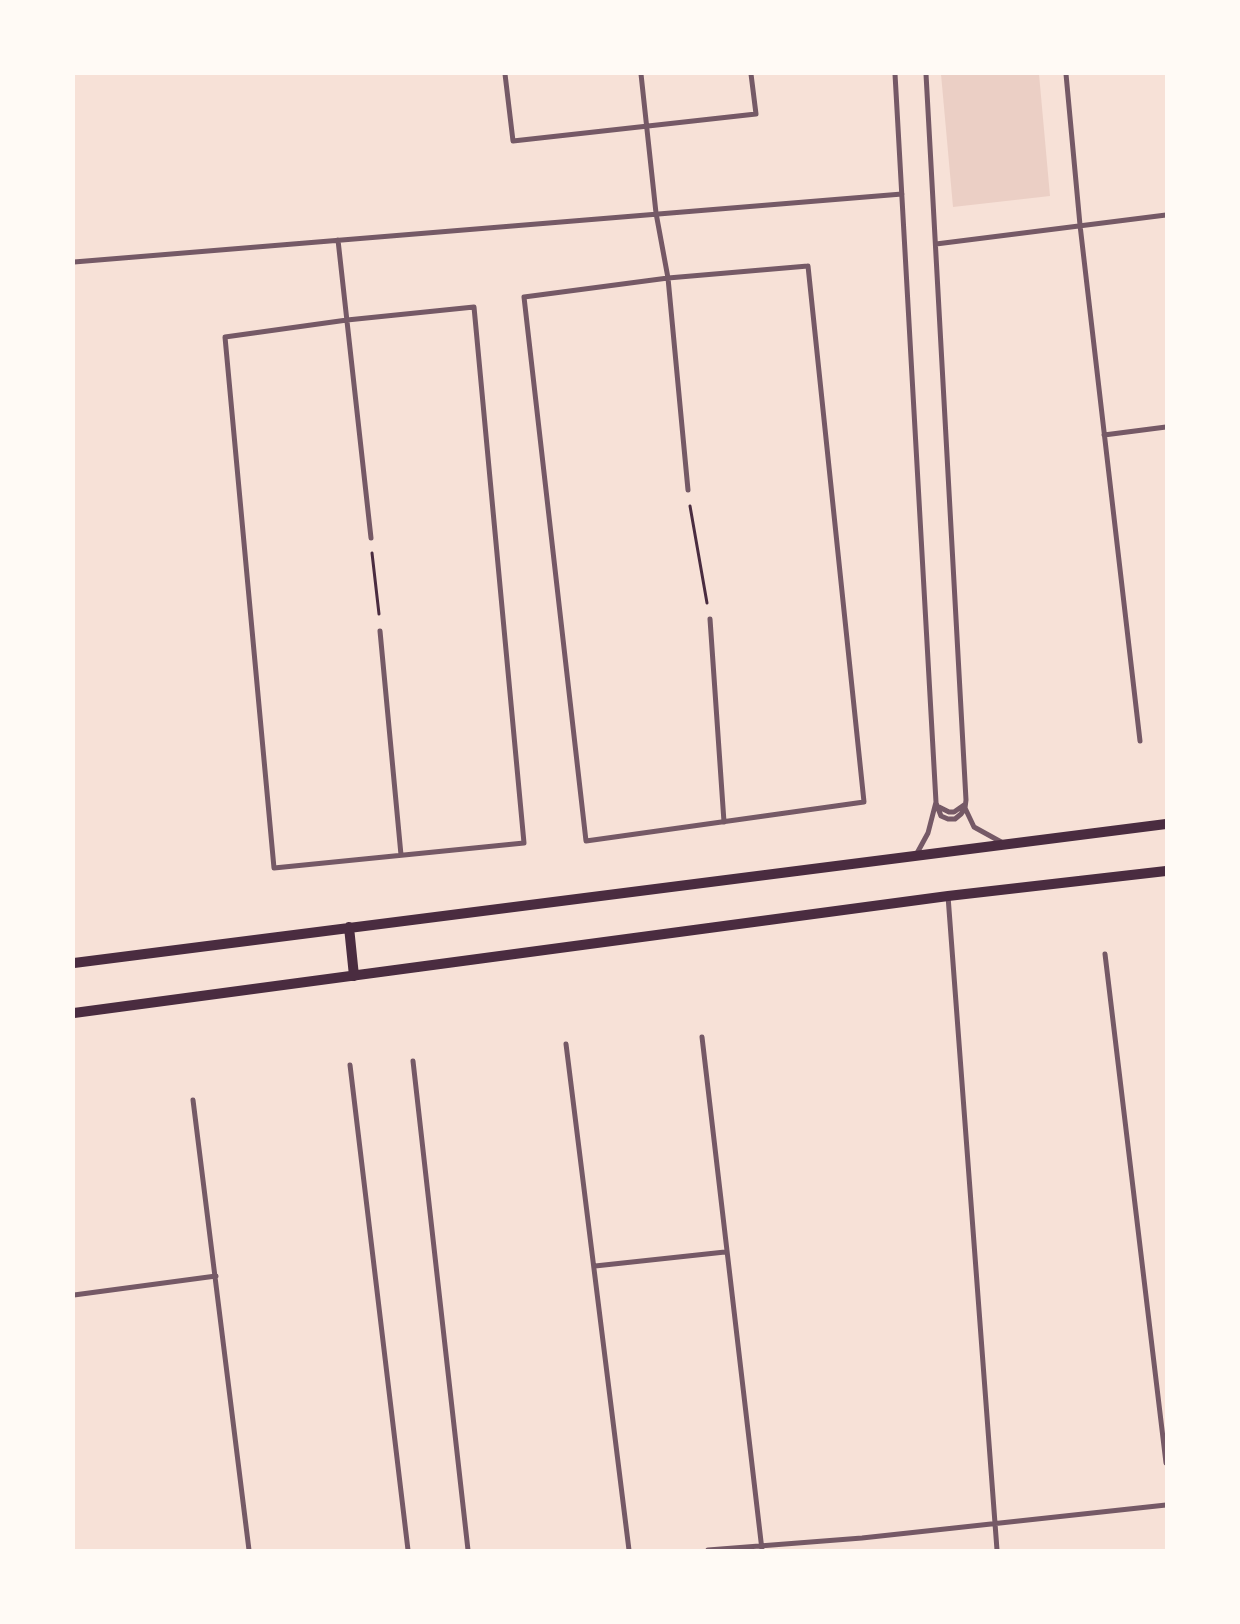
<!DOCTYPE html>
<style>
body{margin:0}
#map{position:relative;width:1240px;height:1624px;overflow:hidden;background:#f7e1d7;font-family:Jost,sans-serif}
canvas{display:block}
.frame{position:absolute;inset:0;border:75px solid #fffaf5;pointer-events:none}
</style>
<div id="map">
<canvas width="1240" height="1624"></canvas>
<div class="frame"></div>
</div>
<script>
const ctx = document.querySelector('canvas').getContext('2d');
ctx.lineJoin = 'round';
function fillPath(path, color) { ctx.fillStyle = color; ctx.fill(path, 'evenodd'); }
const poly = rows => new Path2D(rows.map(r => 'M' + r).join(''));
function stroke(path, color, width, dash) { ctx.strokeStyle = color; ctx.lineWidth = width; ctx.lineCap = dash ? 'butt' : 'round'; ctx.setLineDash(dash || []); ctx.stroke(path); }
fillPath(poly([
 [941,74,1039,74,1050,196,953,207]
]), '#ebcfc5');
stroke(poly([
 [690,506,707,603],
 [372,553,379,614]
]), '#4a2c40', 3);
stroke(poly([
 [505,74,513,141,756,114,751,74],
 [641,74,656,213,668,278,688,490],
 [895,74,936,802,928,833,916,855],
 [926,74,966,800,965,808,974,827,1003,843],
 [1066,74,1080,225,1140,741],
 [338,240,371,538],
 [936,244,1166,215],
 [74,262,902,194],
 [808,266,864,802,586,841,524,297,668,278,808,266],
 [474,307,524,843,274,868,225,337,347,320,474,307],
 [1104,435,1166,427],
 [710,619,724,822],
 [380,631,401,855],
 [936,803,941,816,948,819,955,819,961,814,965,808],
 [939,807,949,812,954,812,964,805],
 [948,896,997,1550],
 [1105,954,1166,1463],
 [702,1037,762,1550],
 [566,1044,629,1550],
 [413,1061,468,1550],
 [350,1065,408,1550],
 [193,1100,249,1550],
 [595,1266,725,1252],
 [74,1295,216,1276],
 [708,1550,862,1538,1166,1505]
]), '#755966', 5);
stroke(poly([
 [349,927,354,976],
 [74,963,1166,824],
 [74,1013,948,896,1166,871]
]), '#4a2c40', 10);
</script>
